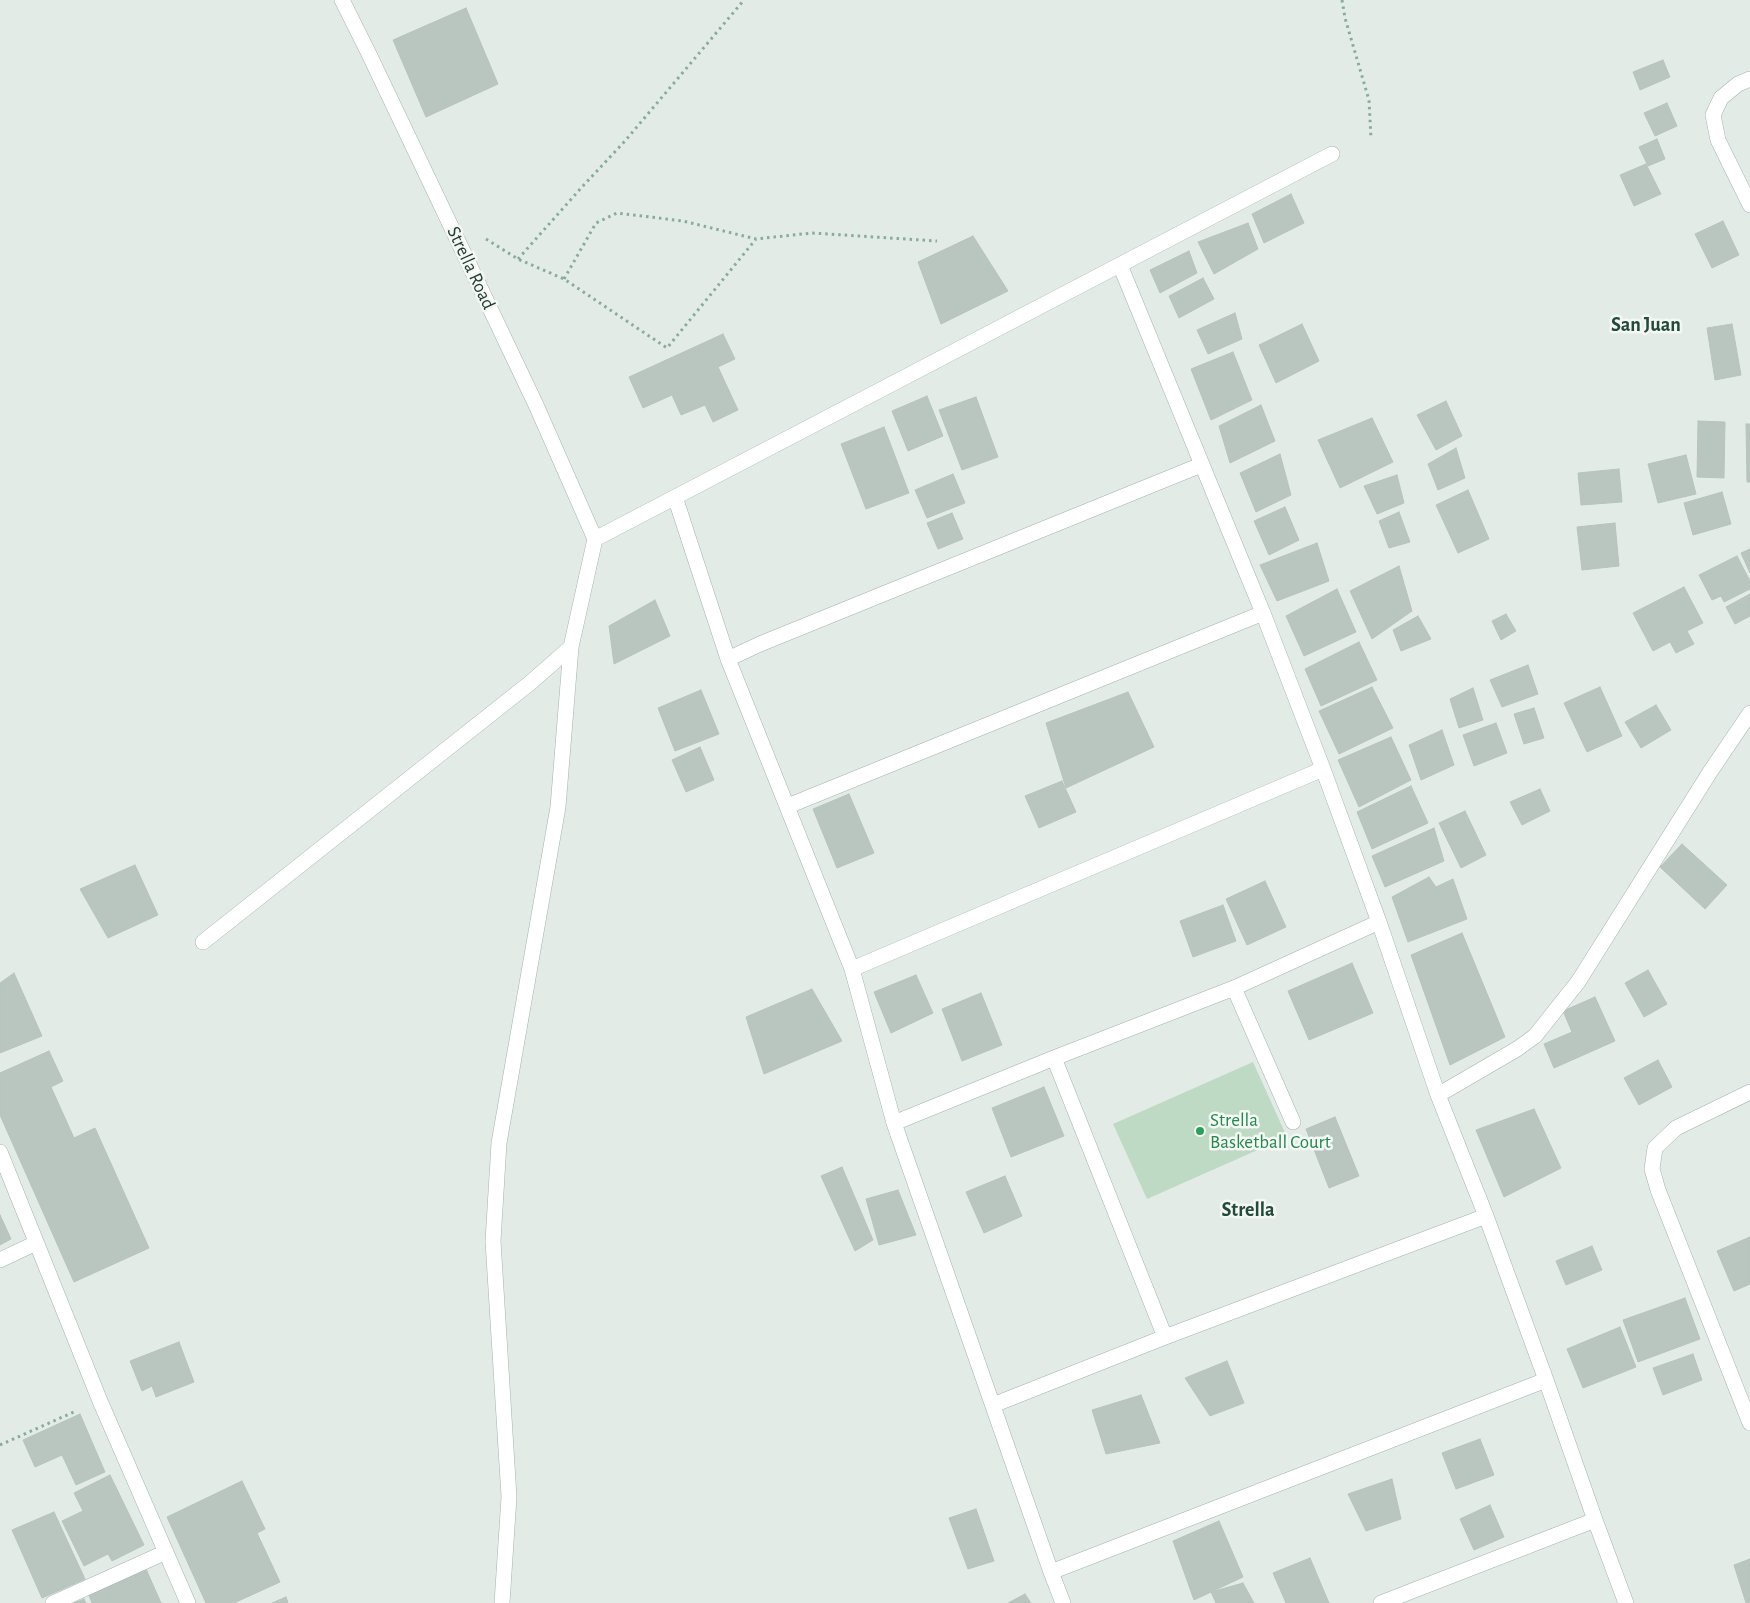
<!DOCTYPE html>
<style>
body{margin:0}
canvas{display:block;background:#e3ebe7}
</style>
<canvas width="1750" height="1603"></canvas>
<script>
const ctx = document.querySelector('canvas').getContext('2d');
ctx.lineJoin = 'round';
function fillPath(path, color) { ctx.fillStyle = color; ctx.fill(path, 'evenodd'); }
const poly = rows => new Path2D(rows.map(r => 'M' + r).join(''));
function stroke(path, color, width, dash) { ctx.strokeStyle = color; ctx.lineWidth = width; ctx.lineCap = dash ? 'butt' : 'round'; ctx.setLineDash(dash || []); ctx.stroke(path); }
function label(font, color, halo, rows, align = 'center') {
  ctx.font = font + ' "Alegreya Sans",sans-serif'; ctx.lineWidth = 5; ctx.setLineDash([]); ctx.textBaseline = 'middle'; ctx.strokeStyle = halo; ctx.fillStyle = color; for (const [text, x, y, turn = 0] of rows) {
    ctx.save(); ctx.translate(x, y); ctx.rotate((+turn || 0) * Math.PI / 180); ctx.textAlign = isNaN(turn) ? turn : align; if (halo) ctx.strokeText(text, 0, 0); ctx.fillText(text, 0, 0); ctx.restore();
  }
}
fillPath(poly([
 [1253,1062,1287,1137,1147,1199,1113,1124]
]), '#bfdac4');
const building = poly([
 [466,8,498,84,426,117,393,40,466,8],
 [1663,60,1670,77,1640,90,1633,72,1663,60],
 [1667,103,1677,126,1655,136,1644,113,1667,103],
 [1657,139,1665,159,1648,166,1639,147,1657,139],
 [1646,164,1661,194,1634,206,1620,175,1646,164],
 [1291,194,1304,223,1264,243,1252,214,1291,194],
 [1723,221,1739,255,1712,268,1695,234,1723,221],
 [1248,223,1258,249,1214,274,1198,242,1248,223],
 [973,236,1008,291,941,324,918,262,973,236],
 [1189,251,1197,273,1160,293,1150,270,1189,251],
 [1203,278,1214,299,1179,318,1169,296,1203,278],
 [1235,313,1242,339,1208,354,1197,330,1235,313],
 [1302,324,1319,361,1276,383,1259,345,1302,324],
 [1732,324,1741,375,1715,380,1707,328,1732,324],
 [723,334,735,359,718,367,738,410,713,422,705,405,681,415,672,395,643,408,629,377,723,334],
 [1233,352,1252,400,1211,420,1191,369,1233,352],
 [927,396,943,436,908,451,892,411,927,396],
 [976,397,998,457,962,470,939,410,976,397],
 [1446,401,1462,436,1436,450,1417,415,1446,401],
 [1261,405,1275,441,1230,463,1219,426,1261,405],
 [1372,418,1393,462,1340,488,1318,440,1372,418],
 [1698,421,1725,422,1724,478,1697,477,1698,421],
 [1746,424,1750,424,1750,482,1747,482,1746,424],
 [884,427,909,493,866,509,841,444,884,427],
 [1456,448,1465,478,1438,490,1428,464,1456,448],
 [1280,454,1291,495,1256,512,1240,473,1280,454],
 [1686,455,1696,494,1658,503,1648,464,1686,455],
 [1619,469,1622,502,1581,505,1578,473,1619,469],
 [953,474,965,503,927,518,915,490,953,474],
 [1397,475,1404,503,1377,514,1364,486,1397,475],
 [1468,490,1489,539,1458,553,1436,505,1468,490],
 [1722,492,1731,524,1693,535,1684,503,1722,492],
 [1285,507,1299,540,1269,555,1254,521,1285,507],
 [1399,512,1410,542,1389,548,1379,521,1399,512],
 [952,513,963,539,938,549,927,523,952,513],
 [1615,523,1619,566,1582,570,1577,527,1615,523],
 [1317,543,1329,581,1277,601,1260,565,1317,543],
 [1750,549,1750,573,1741,553,1750,549],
 [1737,556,1750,581,1750,589,1724,602,1721,596,1712,600,1699,575,1737,556],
 [1399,566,1412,611,1372,639,1350,591,1399,566],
 [1684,587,1703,623,1687,631,1694,644,1676,653,1670,642,1653,651,1633,613,1684,587],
 [1337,589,1356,632,1304,656,1286,616,1337,589],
 [1750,594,1750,616,1735,624,1726,607,1750,594],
 [655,600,670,636,614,664,609,626,655,600],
 [1506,614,1516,631,1501,640,1492,621,1506,614],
 [1418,616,1431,639,1401,651,1393,630,1418,616],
 [1359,642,1377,680,1321,706,1305,669,1359,642],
 [1528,665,1538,694,1502,707,1490,680,1528,665],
 [1372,687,1393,728,1339,754,1319,711,1372,687],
 [1600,687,1622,736,1587,752,1564,703,1600,687],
 [1473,688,1483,720,1459,728,1450,699,1473,688],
 [701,690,719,734,675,751,658,708,701,690],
 [1128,692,1154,747,1066,788,1046,723,1128,692],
 [1656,705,1671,730,1641,748,1625,722,1656,705],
 [1534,708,1544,738,1524,744,1514,714,1534,708],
 [1496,723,1507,753,1474,766,1463,735,1496,723],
 [1442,730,1454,765,1421,780,1409,745,1442,730],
 [1391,737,1411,780,1359,807,1338,760,1391,737],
 [700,747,714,780,686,792,672,760,700,747],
 [1062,781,1076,812,1039,828,1025,796,1062,781],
 [1411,786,1428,823,1372,849,1357,812,1411,786],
 [1540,789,1550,811,1522,825,1510,802,1540,789],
 [849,794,874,853,837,868,813,809,849,794],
 [1465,811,1486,855,1461,868,1439,823,1465,811],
 [1434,828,1444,861,1385,887,1372,856,1434,828],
 [1682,844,1727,885,1705,909,1660,867,1682,844],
 [135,865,158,915,108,938,80,889,135,865],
 [1429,877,1436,887,1453,879,1467,919,1408,942,1392,897,1429,877],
 [1265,881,1286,927,1247,945,1226,899,1265,881],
 [1223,905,1236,941,1193,957,1180,921,1223,905],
 [1462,933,1505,1037,1450,1065,1411,955,1462,933],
 [1352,963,1373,1013,1309,1040,1288,991,1352,963],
 [1648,970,1667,1004,1644,1017,1625,983,1648,970],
 [14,973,42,1036,0,1053,0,983,14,973],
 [916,975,933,1013,891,1033,874,992,916,975],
 [812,989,842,1041,764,1074,746,1017,812,989],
 [981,993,1002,1045,962,1061,942,1009,981,993],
 [1595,997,1615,1041,1554,1068,1544,1044,1572,1032,1563,1011,1595,997],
 [49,1051,63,1081,51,1087,74,1138,95,1128,149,1248,74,1282,0,1115,0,1073,49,1051],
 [1658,1060,1672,1087,1639,1105,1624,1078,1658,1060],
 [1044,1087,1064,1136,1011,1157,992,1108,1044,1087],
 [1534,1109,1561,1168,1504,1197,1476,1130,1534,1109],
 [1335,1117,1359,1176,1329,1188,1306,1129,1335,1117],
 [842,1167,873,1240,855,1251,821,1176,842,1167],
 [1005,1176,1022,1216,984,1233,966,1192,1005,1176],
 [898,1190,916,1235,879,1245,866,1199,898,1190],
 [0,1215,11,1239,0,1245,0,1215],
 [1750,1237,1750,1284,1734,1291,1717,1251,1750,1237],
 [1592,1246,1602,1270,1566,1285,1556,1261,1592,1246],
 [1685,1298,1700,1339,1638,1362,1623,1320,1685,1298],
 [1620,1327,1636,1367,1583,1388,1567,1349,1620,1327],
 [179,1342,194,1382,156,1397,152,1386,142,1391,130,1361,179,1342],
 [1693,1354,1702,1380,1663,1395,1653,1368,1693,1354],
 [1227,1361,1244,1403,1210,1416,1185,1378,1227,1361],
 [1141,1395,1160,1443,1106,1454,1092,1410,1141,1395],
 [80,1414,105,1472,76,1485,62,1455,35,1467,23,1440,80,1414],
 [1480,1439,1494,1475,1456,1489,1442,1453,1480,1439],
 [110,1475,144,1545,112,1561,108,1554,84,1566,62,1521,83,1511,74,1493,110,1475],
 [1392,1479,1401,1519,1366,1531,1348,1494,1392,1479],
 [242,1481,265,1529,257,1533,280,1582,234,1603,206,1603,167,1517,242,1481],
 [1490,1505,1504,1537,1474,1550,1460,1519,1490,1505],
 [976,1509,994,1561,968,1569,949,1518,976,1509],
 [54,1512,85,1579,42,1598,12,1530,54,1512],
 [1219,1521,1243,1577,1194,1600,1173,1541,1219,1521],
 [1310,1558,1329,1603,1286,1603,1273,1573,1310,1558],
 [1750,1559,1750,1602,1746,1603,1734,1565,1750,1559],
 [146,1569,161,1603,92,1603,88,1593,146,1569],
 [1243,1583,1254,1603,1216,1603,1211,1592,1243,1583],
 [1025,1594,1031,1603,1008,1603,1025,1594],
 [286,1597,288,1603,272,1603,286,1597],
 [84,1599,86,1603,74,1603,84,1599]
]);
fillPath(building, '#b9c6c0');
stroke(building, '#b7c4bd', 1);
const service = poly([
 [1234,988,1293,1122]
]);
const minor = poly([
 [342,0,369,54,536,405,595,539],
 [1750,79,1738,84,1721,98,1713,115,1718,140,1750,205],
 [1120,265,1263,613,1323,769,1379,922,1438,1095,1486,1216,1546,1380,1595,1520,1626,1603],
 [675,497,728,659,852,969,894,1123,1051,1572,1063,1603],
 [595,539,1332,154],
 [728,659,760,644,1201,465],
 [788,806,1263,613],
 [203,942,530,683,571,647],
 [852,969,1323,769],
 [1054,1058,1165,1337],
 [1750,1092,1676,1128,1655,1148,1652,1169,1658,1190,1750,1423],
 [1438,1095,1517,1049,1535,1036,1578,982,1710,772,1750,713],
 [894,1123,1054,1058,1234,988,1379,922],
 [0,1152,100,1401,188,1603],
 [0,1260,36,1243],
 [993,1405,1165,1337,1486,1216],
 [1051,1572,1546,1380],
 [53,1603,166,1552],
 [502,1603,509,1497,493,1241,499,1143,558,807,571,647,595,539],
 [1381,1603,1595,1520]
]);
stroke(service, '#a6b2ad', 16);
stroke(minor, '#a6b2ad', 16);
stroke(poly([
 [1342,0,1345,18,1369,100,1371,139],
 [486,239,518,259,564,279,667,348,756,239],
 [518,259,582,187,625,141,744,0],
 [564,279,596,223,617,213,683,221,756,239,812,233,937,241],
 [0,1445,76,1411]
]), '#88ab9c', 3, [2.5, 4]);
stroke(service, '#fff', 15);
stroke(minor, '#fff', 15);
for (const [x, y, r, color] of [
 [1200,1131,5,"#2e9e5b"]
]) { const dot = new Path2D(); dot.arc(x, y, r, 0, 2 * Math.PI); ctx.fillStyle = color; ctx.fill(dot); stroke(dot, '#f4f8f5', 2); }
label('19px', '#253a33', '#f4f8f5', [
 ["Strella Road",471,268,65]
]);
label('19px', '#27864d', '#f4f8f5', [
 ["Strella",1210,1120],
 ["Basketball Court",1210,1142]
], 'left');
label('bold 20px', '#244a3d', '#f4f8f5', [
 ["San Juan",1646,325],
 ["Strella",1248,1210]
]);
</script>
